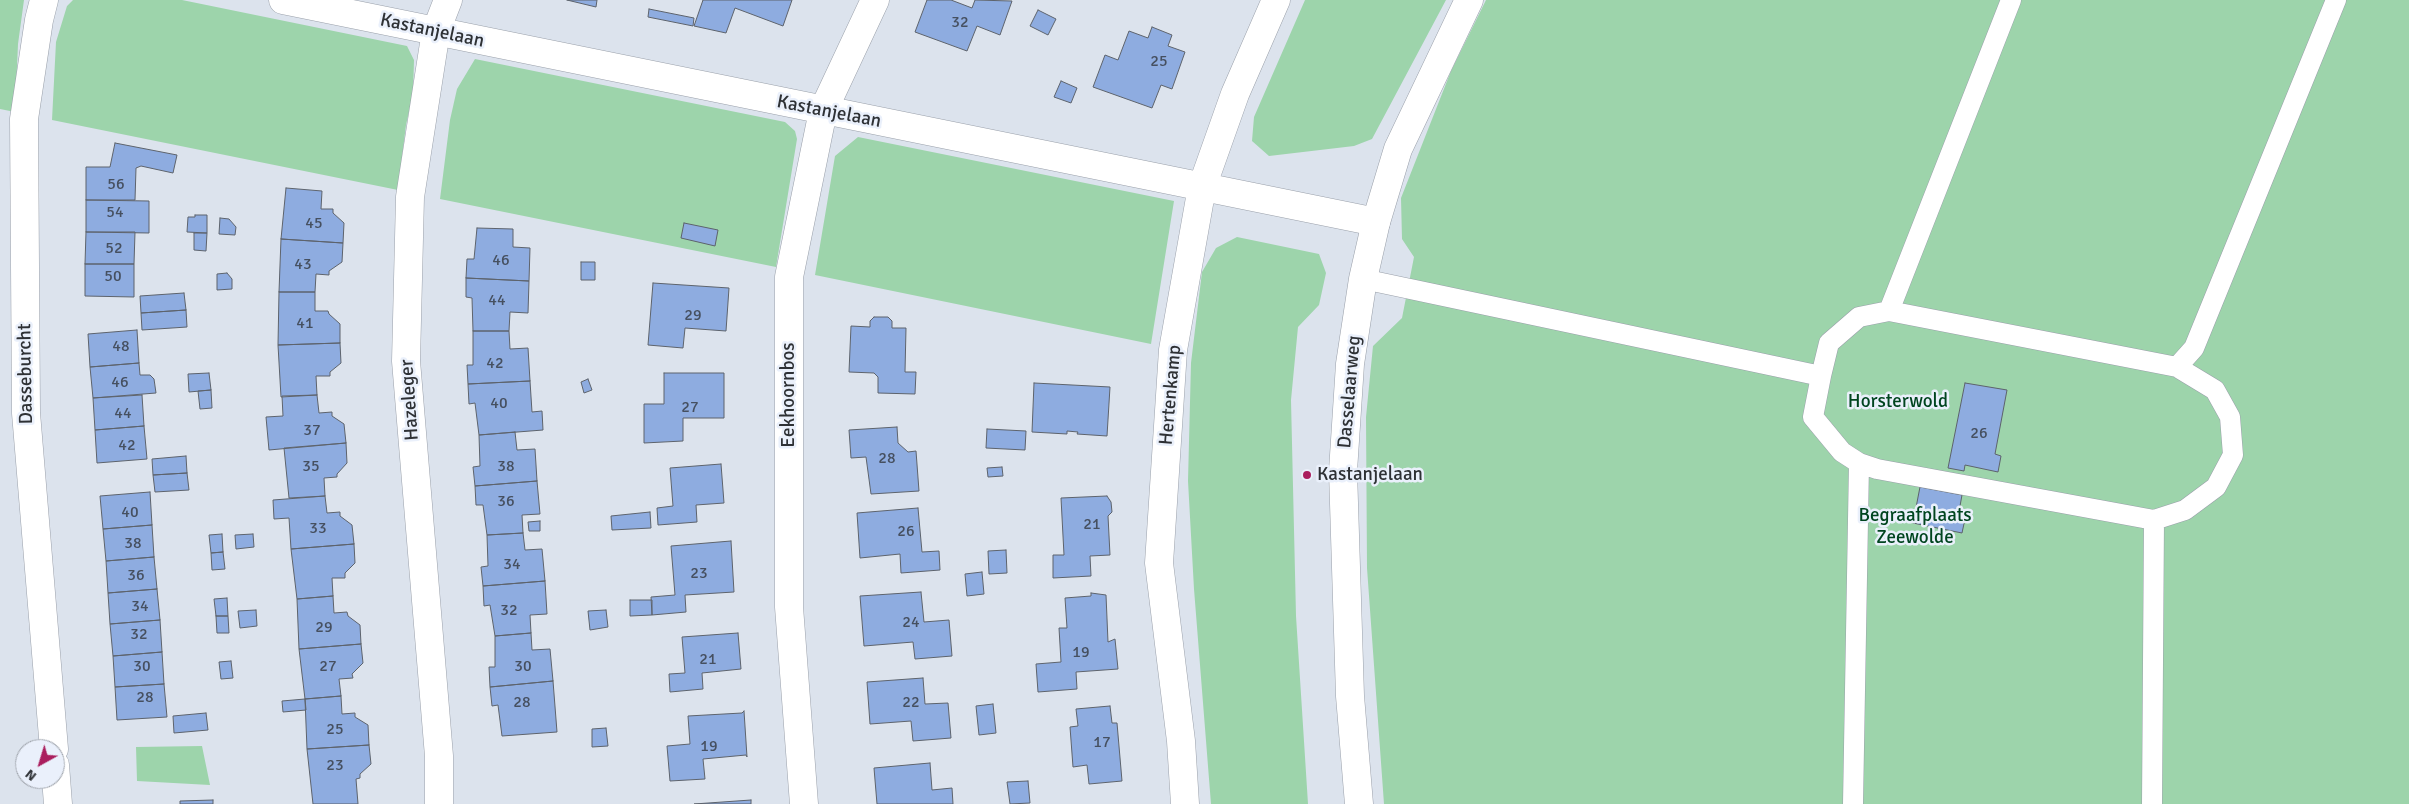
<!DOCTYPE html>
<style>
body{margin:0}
#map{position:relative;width:2409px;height:804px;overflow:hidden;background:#dce3ed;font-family:Signika,sans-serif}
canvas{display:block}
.north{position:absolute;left:15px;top:739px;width:50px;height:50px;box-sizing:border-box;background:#eaf0fb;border:1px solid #9fa4ac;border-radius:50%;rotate:219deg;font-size:14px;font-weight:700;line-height:20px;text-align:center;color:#2e3135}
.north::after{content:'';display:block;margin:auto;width:18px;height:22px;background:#aa1e5e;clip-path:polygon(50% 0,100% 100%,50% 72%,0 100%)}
</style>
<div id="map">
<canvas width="2409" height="804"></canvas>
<div class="north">N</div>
</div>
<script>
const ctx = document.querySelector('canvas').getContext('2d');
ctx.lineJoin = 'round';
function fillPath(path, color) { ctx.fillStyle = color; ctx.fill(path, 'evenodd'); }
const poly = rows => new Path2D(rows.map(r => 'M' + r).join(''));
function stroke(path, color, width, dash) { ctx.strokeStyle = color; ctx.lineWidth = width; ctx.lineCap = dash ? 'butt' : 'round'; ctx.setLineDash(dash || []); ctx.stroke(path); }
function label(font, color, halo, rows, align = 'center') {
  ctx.font = font + ' Signika,sans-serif'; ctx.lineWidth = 5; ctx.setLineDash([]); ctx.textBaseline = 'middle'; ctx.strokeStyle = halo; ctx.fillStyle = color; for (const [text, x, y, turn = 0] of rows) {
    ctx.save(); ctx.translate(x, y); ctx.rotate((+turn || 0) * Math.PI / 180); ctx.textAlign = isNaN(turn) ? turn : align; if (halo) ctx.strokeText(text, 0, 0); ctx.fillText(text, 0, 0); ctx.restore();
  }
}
fillPath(poly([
 [0,0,24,0,18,44,15,112,0,109],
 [73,0,182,0,407,46,414,60,413,94,406,125,398,190,52,120,56,42,67,6],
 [1305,0,1446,0,1372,139,1354,146,1269,156,1252,141,1254,117],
 [1486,0,2409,0,2409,804,1384,804,1367,568,1366,417,1373,346,1402,318,1414,257,1402,239,1401,198,1451,71],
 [475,59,785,122,795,131,797,139,776,267,440,199,450,120,457,89],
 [858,137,1174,201,1151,344,815,275,835,156],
 [1237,237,1319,254,1326,273,1319,305,1298,327,1291,400,1296,616,1308,804,1211,804,1194,589,1188,481,1191,363,1202,272,1216,248],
 [202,746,210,785,137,781,136,747]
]), '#9dd4ab');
const building = poly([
 [567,0,597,0,596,7,567,0],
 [703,0,792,0,783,26,735,8,726,33,694,26,703,0],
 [927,0,951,0,972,8,975,0,1012,1,1000,35,977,26,967,51,915,32,927,0],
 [649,9,694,18,693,26,648,17,649,9],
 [1038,10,1056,19,1048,35,1030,26,1038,10],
 [1152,27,1172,35,1168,46,1185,52,1172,89,1161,85,1152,108,1093,87,1105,55,1118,60,1129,31,1148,38,1152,27],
 [1061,81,1077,88,1071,103,1054,97,1061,81],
 [115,143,177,155,173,173,141,166,136,168,135,200,86,200,86,167,110,167,115,143],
 [286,188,322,191,321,209,333,209,333,213,344,223,343,243,281,239,286,188],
 [86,200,149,201,149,233,86,232,86,200],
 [195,215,207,215,207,233,187,232,188,217,195,217,195,215],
 [220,218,229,219,236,227,235,235,219,234,220,218],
 [684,223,718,230,715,246,681,238,684,223],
 [477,228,513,229,513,247,530,248,529,281,466,278,467,259,474,259,477,228],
 [86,232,135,232,134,264,85,264,86,232],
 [194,233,207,233,206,251,194,250,194,233],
 [281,239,343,243,342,262,329,271,329,275,316,274,315,292,279,292,281,239],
 [581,262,595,262,595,280,581,280,581,262],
 [85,264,134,264,134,297,85,296,85,264],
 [227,273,232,279,232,289,217,290,217,274,227,273],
 [466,278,529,281,528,313,510,312,509,331,473,331,472,298,466,297,466,278],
 [653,283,729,288,726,331,685,328,683,348,648,345,653,283],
 [279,292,315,292,315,311,328,311,329,314,340,324,340,343,278,345,279,292],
 [184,293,186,310,141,313,140,296,184,293],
 [186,310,187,327,142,330,141,313,186,310],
 [874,317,888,317,892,321,892,328,906,328,905,372,916,372,915,394,878,393,878,377,874,373,849,372,851,326,870,327,870,321,874,317],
 [137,330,139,363,90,367,88,334,137,330],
 [473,331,509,331,510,349,528,348,530,381,468,384,467,365,473,365,473,331],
 [340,343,341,363,330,372,330,376,316,376,317,395,281,397,278,345,340,343],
 [139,363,140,375,150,375,154,379,156,393,93,398,90,367,139,363],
 [209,373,211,390,189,392,188,374,209,373],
 [664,373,724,373,724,418,683,418,683,441,644,443,644,404,664,404,664,373],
 [588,379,592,390,584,393,581,382,588,379],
 [530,381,532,412,542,411,543,430,479,435,475,403,469,404,468,384,530,381],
 [1034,383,1110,387,1107,436,1077,434,1078,432,1067,431,1067,434,1032,432,1034,383],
 [1965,383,2007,390,1995,454,2001,456,1998,472,1965,465,1964,471,1948,468,1965,383],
 [211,390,212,408,200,409,198,391,211,390],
 [142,395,144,426,95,430,93,398,142,395],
 [317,395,319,413,332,412,332,416,344,424,346,443,269,450,266,417,283,416,282,396,317,395],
 [144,426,147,459,97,463,95,430,144,426],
 [897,427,898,443,908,452,916,451,919,491,871,494,866,457,851,458,849,430,897,427],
 [987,429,1026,431,1025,450,986,448,987,429],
 [515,432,517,450,535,449,537,481,475,486,473,467,480,466,479,435,515,432],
 [346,443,347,463,337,474,337,477,324,478,325,496,289,498,284,448,346,443],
 [186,456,187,473,153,475,152,459,186,456],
 [721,464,724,503,696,505,697,522,658,525,657,508,673,506,670,468,721,464],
 [1002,467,1003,476,988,477,987,468,1002,467],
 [187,473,189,490,155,492,153,475,187,473],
 [537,481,540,514,522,515,523,533,487,535,483,505,476,505,475,486,537,481],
 [1920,487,1962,495,1958,517,1965,519,1962,533,1913,523,1920,487],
 [150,492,152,525,103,529,100,496,150,492],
 [325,496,327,513,340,512,340,516,352,525,354,544,291,549,289,518,274,519,273,500,325,496],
 [1107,496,1111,502,1112,512,1108,516,1110,555,1090,556,1091,576,1053,578,1053,555,1064,555,1061,498,1107,496],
 [918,508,922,552,939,551,940,570,901,573,900,554,860,558,857,513,918,508],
 [650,512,651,528,612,530,611,516,650,512],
 [540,521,540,531,529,531,528,522,540,521],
 [152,525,154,557,106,561,103,529,152,525],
 [523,533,525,550,542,549,545,581,483,586,481,567,488,566,487,535,523,533],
 [222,534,223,552,211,553,209,535,222,534],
 [253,534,254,547,236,549,235,535,253,534],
 [731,541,734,592,685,595,686,612,652,615,651,597,675,595,671,546,731,541],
 [354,544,355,563,345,573,345,578,332,578,333,596,297,599,291,549,354,544],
 [1006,550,1007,573,989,574,988,551,1006,550],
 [223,552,225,569,212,570,211,553,223,552],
 [154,557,157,589,108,593,106,561,154,557],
 [982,572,984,594,967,596,965,574,982,572],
 [545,581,547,614,530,615,531,633,495,636,490,605,484,606,483,586,545,581],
 [157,589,160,620,110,624,108,593,157,589],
 [921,592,924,622,949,620,952,656,915,659,913,642,864,646,860,596,921,592],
 [1091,593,1106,595,1108,642,1115,639,1118,669,1076,672,1077,689,1038,692,1036,664,1061,662,1059,628,1067,628,1065,598,1091,596,1091,593],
 [333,596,334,613,347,612,348,616,360,625,361,644,299,649,297,599,333,596],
 [227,598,228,616,216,616,214,599,227,598],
 [630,600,652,600,652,615,630,616,630,600],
 [256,610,257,626,240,628,238,611,256,610],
 [606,610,608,627,590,630,588,611,606,610],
 [216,616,228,616,229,633,217,633,216,616],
 [160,620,162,652,113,656,110,624,160,620],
 [531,633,532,650,550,649,553,681,490,687,489,667,495,667,495,636,531,633],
 [738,633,741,669,702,673,703,689,670,692,669,674,685,673,682,637,738,633],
 [361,644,363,663,352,674,353,678,339,679,341,696,305,699,299,649,361,644],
 [162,652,164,684,115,687,113,656,162,652],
 [231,661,233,678,221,679,219,662,231,661],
 [923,678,925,704,948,703,951,738,913,741,911,721,870,724,867,682,923,678],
 [553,681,557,732,502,736,498,705,492,706,490,687,553,681],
 [164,684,167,717,117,720,115,687,164,684],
 [341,696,342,714,355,713,355,717,368,725,369,745,307,749,305,699,341,696],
 [305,699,306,710,283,712,282,701,305,699],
 [993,704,996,733,979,735,976,706,993,704],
 [1110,706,1112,723,1117,723,1122,781,1089,784,1087,765,1073,767,1070,727,1078,726,1076,709,1110,706],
 [744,711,747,757,746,755,703,759,705,779,670,781,667,746,690,744,688,716,742,713,744,711],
 [206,713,208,730,174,733,173,716,206,713],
 [606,728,608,746,592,747,592,729,606,728],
 [369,745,371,764,360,774,360,778,356,779,358,804,313,804,307,749,369,745],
 [930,763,932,790,952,788,953,804,877,804,874,768,930,763],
 [1028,781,1030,803,1010,804,1007,782,1028,781],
 [213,800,213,804,180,804,180,801,213,800],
 [751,800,751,804,694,804,751,800]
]);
fillPath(building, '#8eace0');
stroke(building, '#5d636c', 1);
const service = poly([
 [1363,279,1821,376,1813,417,1842,452,1859,463,1877,469,2154,520,2185,510,2216,487,2233,455,2230,417,2215,390,2177,367,1889,311,1859,317,1829,343,1821,376],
 [1889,311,2011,0],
 [2177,367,2194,348,2336,0],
 [1853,804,1859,463],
 [2152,804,2154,520]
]);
const minor = poly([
 [44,0,39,20,24,119,26,413,54,749],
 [283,0,1376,222],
 [55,765,58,804],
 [439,804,439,756,406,361,410,197,436,31,448,0],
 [804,804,789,607,789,277,823,111,875,0],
 [1185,804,1181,741,1159,563,1173,350,1202,187,1235,94,1276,0]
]);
const tertiary = poly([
 [1359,804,1350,696,1343,471,1350,364,1363,279,1376,222,1398,149,1469,0]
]);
stroke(service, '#9aa0aa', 21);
stroke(minor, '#9aa0aa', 29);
stroke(tertiary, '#9aa0aa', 29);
stroke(service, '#fff', 20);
stroke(minor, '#fff', 28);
stroke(tertiary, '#fff', 28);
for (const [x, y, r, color] of [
 [1307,475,5,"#aa1e5e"]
]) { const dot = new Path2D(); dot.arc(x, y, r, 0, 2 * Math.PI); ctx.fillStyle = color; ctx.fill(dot); stroke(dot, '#eaf0fb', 2); }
label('16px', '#465060', null, [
 ["32",960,23],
 ["25",1159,62],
 ["56",116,185],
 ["54",115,213],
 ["45",314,224],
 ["52",114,249],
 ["46",501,261],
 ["43",303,265],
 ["50",113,277],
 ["44",497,301],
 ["29",693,316],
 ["41",305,324],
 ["48",121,347],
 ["42",495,364],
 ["46",120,383],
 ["40",499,404],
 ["27",690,408],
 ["44",123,414],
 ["37",312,431],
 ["26",1979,434],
 ["42",127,446],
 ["28",887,459],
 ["35",311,467],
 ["38",506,467],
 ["36",506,502],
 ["40",130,513],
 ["21",1092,525],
 ["33",318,529],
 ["26",906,532],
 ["38",133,544],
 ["34",512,565],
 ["23",699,574],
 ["36",136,576],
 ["34",140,607],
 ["32",509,611],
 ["24",911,623],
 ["29",324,628],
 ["32",139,635],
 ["19",1081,653],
 ["21",708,660],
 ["30",142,667],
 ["27",328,667],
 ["30",523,667],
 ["28",145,698],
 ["28",522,703],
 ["22",911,703],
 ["25",335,730],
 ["17",1102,743],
 ["19",709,747],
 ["23",335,766]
]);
label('19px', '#2e3135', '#eaf0fb', [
 ["Kastanjelaan",432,31,12],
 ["Kastanjelaan",829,112,11],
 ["Dasseburcht",26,374,-91],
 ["Dasselaarweg",1350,392,-85],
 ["Eekhoornbos",789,395,-90],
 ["Hertenkamp",1171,395,-85],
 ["Hazeleger",410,400,-94]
]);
label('19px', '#00451f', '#eaf0fb', [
 ["Horsterwold",1898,402],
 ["Begraafplaats",1915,516],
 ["Zeewolde",1915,538]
]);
label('19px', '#2e3135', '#eaf0fb', [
 ["Kastanjelaan",1317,475]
], 'left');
</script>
